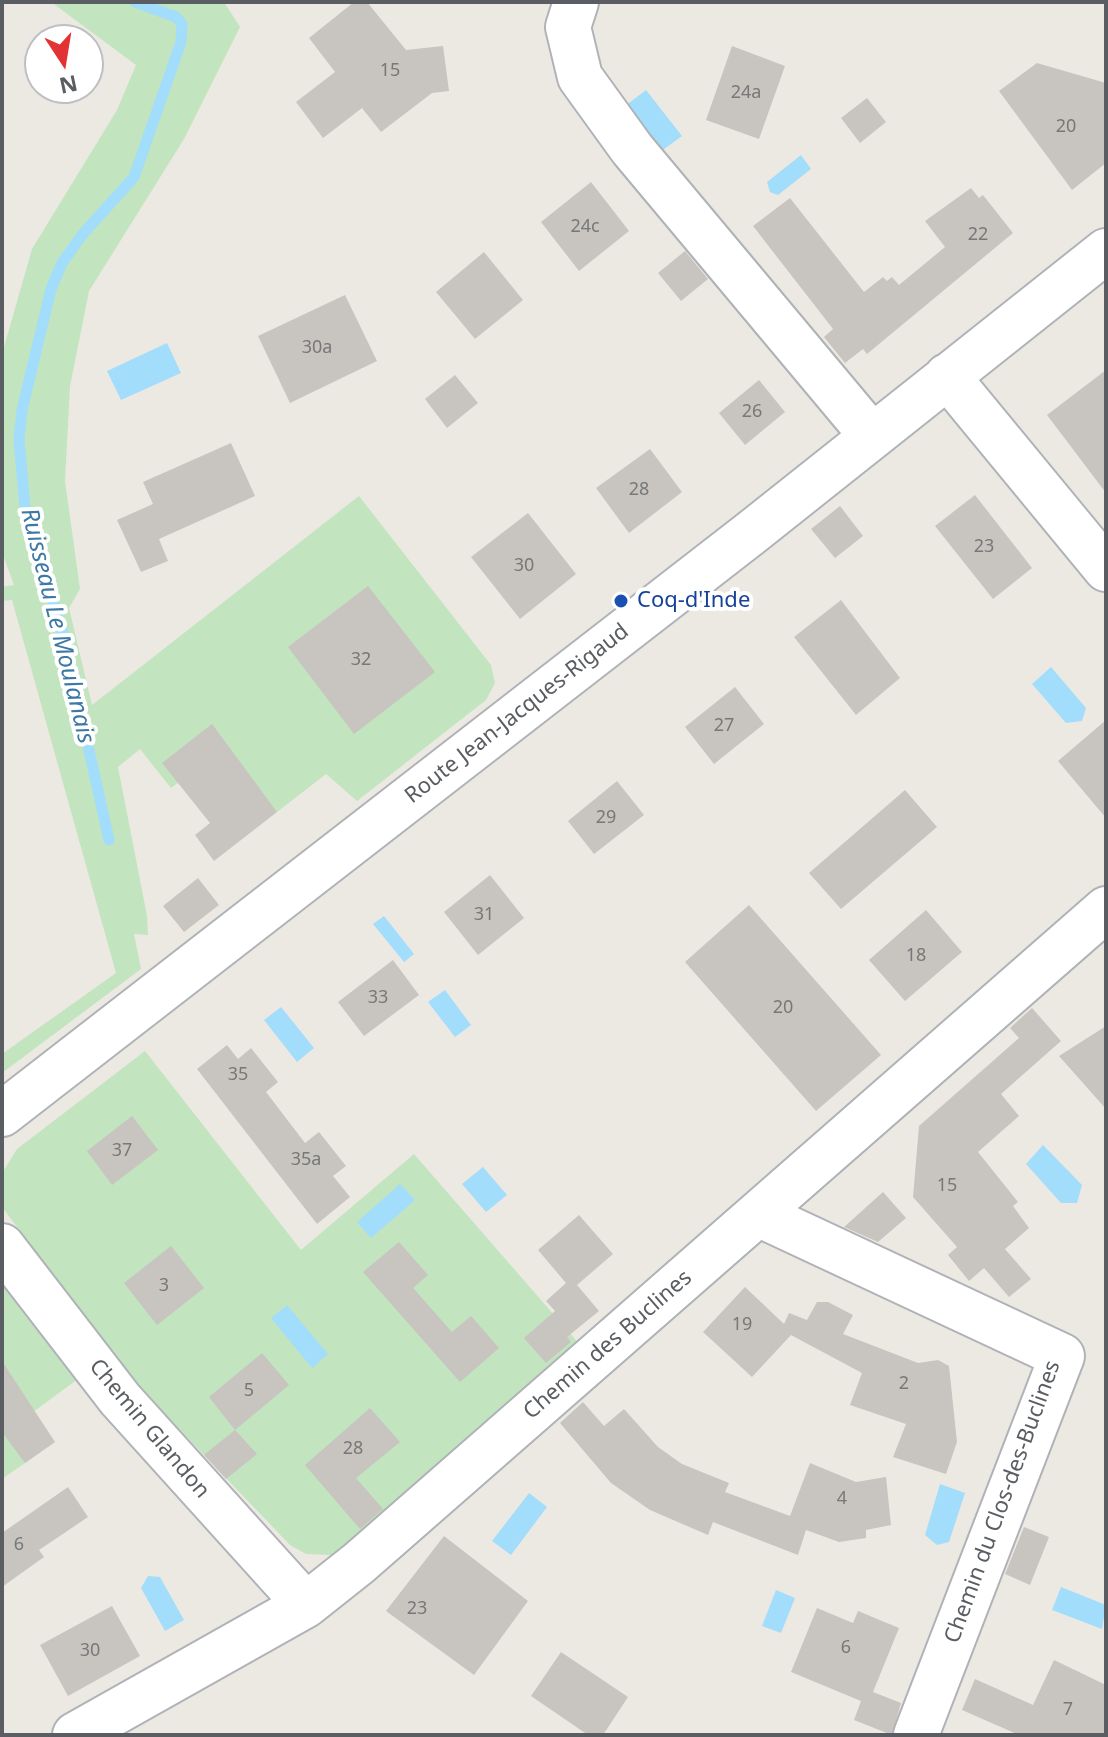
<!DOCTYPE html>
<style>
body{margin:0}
#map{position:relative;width:1108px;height:1737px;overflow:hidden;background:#ece9e2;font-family:"Noto Sans",sans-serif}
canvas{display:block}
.frame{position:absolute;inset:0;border:4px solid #5a5e62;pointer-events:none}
.north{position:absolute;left:24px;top:24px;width:80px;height:80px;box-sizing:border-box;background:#fff;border:2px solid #bdbfc0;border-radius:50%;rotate:168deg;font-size:22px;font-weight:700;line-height:32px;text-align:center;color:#5a5e62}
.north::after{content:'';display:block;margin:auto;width:28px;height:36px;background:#e33234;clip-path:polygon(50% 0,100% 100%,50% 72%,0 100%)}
</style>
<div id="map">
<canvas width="1108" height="1737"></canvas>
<div class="frame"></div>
<div class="north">N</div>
</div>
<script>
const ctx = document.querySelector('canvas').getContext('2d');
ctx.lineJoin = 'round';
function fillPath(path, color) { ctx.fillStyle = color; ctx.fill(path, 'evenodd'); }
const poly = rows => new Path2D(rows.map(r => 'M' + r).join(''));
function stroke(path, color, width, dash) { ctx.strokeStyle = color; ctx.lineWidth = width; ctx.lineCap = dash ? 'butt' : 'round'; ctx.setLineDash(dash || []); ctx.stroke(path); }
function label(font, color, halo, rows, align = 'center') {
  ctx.font = font + ' "Noto Sans",sans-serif'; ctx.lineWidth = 8; ctx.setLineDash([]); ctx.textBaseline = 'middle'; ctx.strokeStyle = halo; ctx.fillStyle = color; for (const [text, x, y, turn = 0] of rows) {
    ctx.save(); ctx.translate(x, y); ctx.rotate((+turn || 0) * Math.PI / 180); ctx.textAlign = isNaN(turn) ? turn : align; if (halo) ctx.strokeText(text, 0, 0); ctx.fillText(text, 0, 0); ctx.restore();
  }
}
fillPath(poly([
 [51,2,224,2,240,27,184,139,89,291,70,386,65,481,80,589,69,608,92,705,359,496,491,665,495,683,486,700,357,801,326,774,277,812,227,747,171,788,140,749,118,767,147,916,148,935,134,934,141,969,2,1073,2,1054,116,973,12,600,2,601,2,587,14,585,2,552,2,354,32,249,117,110,136,65],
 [145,1051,301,1250,414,1154,581,1346,347,1550,331,1555,306,1554,290,1545,137,1385,2,1207,2,1173,17,1149],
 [3,1283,78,1379,33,1412,55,1442,2,1479]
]), '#c2e4bf');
fillPath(poly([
 [646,90,682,136,660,152,625,106],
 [801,155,811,169,778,195,770,192,767,182],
 [167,343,181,373,121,400,107,371],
 [1051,667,1086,708,1082,721,1066,723,1032,684],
 [384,916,414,954,404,962,373,924],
 [445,990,471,1025,455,1037,428,1002],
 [281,1007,314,1048,297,1062,264,1020],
 [1043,1145,1082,1185,1077,1203,1061,1203,1026,1164],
 [483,1167,507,1195,486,1212,462,1184],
 [400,1184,415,1200,371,1238,357,1222],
 [287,1305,328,1354,312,1368,271,1318],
 [940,1484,965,1493,949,1542,937,1545,925,1535],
 [529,1493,547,1507,511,1555,492,1541],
 [148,1576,160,1577,184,1620,165,1631,141,1588],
 [1061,1587,1106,1605,1102,1629,1052,1610],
 [776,1590,795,1598,781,1633,762,1626]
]), '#a2ddfc');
stroke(poly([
 [109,840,63,634,26,519,19,439,22,410,51,289,62,263,82,235,134,177,181,42,182,24,176,17,135,2]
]), '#a2ddfc', 11);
fillPath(poly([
 [354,2,367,2,406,50,443,46,449,91,432,93,381,132,362,108,323,138,296,102,335,72,309,38],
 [732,46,785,66,759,139,706,120],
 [1037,63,1106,83,1106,163,1072,190,999,91],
 [867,98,886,122,860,143,841,118],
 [591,182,629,231,579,271,541,222],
 [971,188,979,198,983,195,1013,233,867,354,863,349,845,363,824,337,833,329,753,226,790,198,864,292,883,277,887,281,892,277,899,285,945,247,925,221],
 [685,251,708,279,681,301,658,273],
 [484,252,523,300,475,339,436,292],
 [345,295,377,361,290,403,258,336],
 [1106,370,1106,493,1047,415],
 [455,375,478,403,447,428,425,399],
 [759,380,785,412,745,445,719,413],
 [231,443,255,496,159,539,168,561,141,572,117,520,153,504,143,482],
 [650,449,682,492,629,533,596,488],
 [975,495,1032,568,993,599,935,526],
 [840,506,863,536,835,558,811,529],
 [528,513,576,574,520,619,471,557],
 [368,586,435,672,354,734,288,647],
 [841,600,900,678,856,715,794,637],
 [735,687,764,724,714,764,685,727],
 [1106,720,1106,818,1058,761],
 [212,724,277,812,214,861,195,835,210,823,162,763],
 [617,781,644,815,594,854,568,821],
 [905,790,937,827,841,909,809,873],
 [490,875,524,918,478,955,444,912],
 [198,878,219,905,184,932,163,906],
 [749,905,881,1055,816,1111,685,962],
 [926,910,962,952,905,1001,869,960],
 [393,960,419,995,364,1036,338,1002],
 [1032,1008,1061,1041,1001,1094,1019,1116,978,1152,1018,1202,1013,1206,1029,1228,1005,1249,1031,1279,1009,1297,984,1268,969,1281,948,1255,957,1247,913,1197,919,1126,1019,1038,1010,1028],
 [1106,1026,1106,1109,1059,1056],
 [227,1045,238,1059,251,1048,278,1082,266,1092,305,1143,319,1132,346,1166,333,1176,350,1197,317,1224,197,1069],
 [132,1116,158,1150,112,1185,87,1151],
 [883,1192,906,1218,878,1242,844,1227],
 [579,1215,613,1254,577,1285,599,1311,567,1337,571,1342,546,1363,524,1338,555,1311,546,1301,566,1283,538,1250],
 [399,1242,428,1275,413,1288,452,1332,471,1316,499,1348,460,1382,363,1272],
 [171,1246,204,1288,157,1325,124,1283],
 [745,1287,784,1324,789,1313,807,1320,817,1302,828,1302,853,1315,843,1334,918,1363,938,1360,949,1366,957,1442,946,1474,893,1457,906,1424,850,1405,862,1373,791,1335,752,1377,703,1332],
 [262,1353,289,1385,235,1430,209,1397],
 [2,1361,55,1442,25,1463,2,1432],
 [583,1402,604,1426,624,1409,658,1447,682,1464,729,1483,725,1492,790,1516,810,1463,856,1482,886,1477,891,1525,866,1530,866,1538,839,1542,806,1530,798,1555,713,1522,708,1535,650,1510,611,1483,560,1423],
 [370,1408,400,1442,356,1478,383,1509,360,1529,305,1465],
 [235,1430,257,1454,226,1479,204,1455],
 [68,1487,88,1517,39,1550,44,1557,2,1587,2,1533],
 [1024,1527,1049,1537,1030,1585,1005,1574],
 [444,1536,528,1601,474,1675,386,1611],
 [112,1606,140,1656,68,1696,40,1645],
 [817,1608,853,1623,858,1611,899,1628,873,1692,901,1703,892,1735,854,1720,861,1701,791,1672],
 [561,1652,628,1697,603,1735,588,1735,531,1696],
 [1054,1660,1106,1685,1106,1735,1019,1735,962,1710,975,1679,1033,1705]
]), '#c8c4bf');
const minor = poly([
 [576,2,568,27,580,77,632,149,872,436],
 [947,376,1106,569],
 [2,1114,751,533,1106,251],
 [758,1214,1062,1356,916,1735],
 [2,1246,120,1399,306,1605],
 [75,1735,306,1605,359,1563,1106,909]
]);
stroke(minor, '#afb3b7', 48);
stroke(minor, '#fff', 44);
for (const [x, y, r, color] of [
 [621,601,8,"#1a4fb4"]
]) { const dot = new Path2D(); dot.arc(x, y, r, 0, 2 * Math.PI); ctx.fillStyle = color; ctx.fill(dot); stroke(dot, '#fff', 3); }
label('18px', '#767879', null, [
 ["15",390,71],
 ["24a",746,93],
 ["20",1066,127],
 ["24c",585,227],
 ["22",978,235],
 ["30a",317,348],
 ["26",752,412],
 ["28",639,490],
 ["23",984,547],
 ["30",524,566],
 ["32",361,660],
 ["27",724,726],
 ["29",606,818],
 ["31",484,915],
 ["18",916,956],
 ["33",378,998],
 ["20",783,1008],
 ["35",238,1075],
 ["37",122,1151],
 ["35a",306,1160],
 ["15",947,1186],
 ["3",164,1286],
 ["19",742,1325],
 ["2",904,1384],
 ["5",249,1391],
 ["28",353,1449],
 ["4",842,1499],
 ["6",19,1545],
 ["23",417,1609],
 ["6",846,1648],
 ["30",90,1651],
 ["7",1068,1710]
]);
label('22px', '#164399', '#fff', [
 ["Coq-d'Inde",637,601]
], 'left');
label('22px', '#5a5e62', '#fff', [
 ["Route Jean-Jacques-Rigaud",517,714,-38],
 ["Chemin des Buclines",608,1345,-41],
 ["Chemin Glandon",149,1429,50],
 ["Chemin du Clos-des-Buclines",1003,1502,-70]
]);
label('italic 24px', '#3e79a4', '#fff', [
 ["Ruisseau Le Moulanais",57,626,76]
]);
</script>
